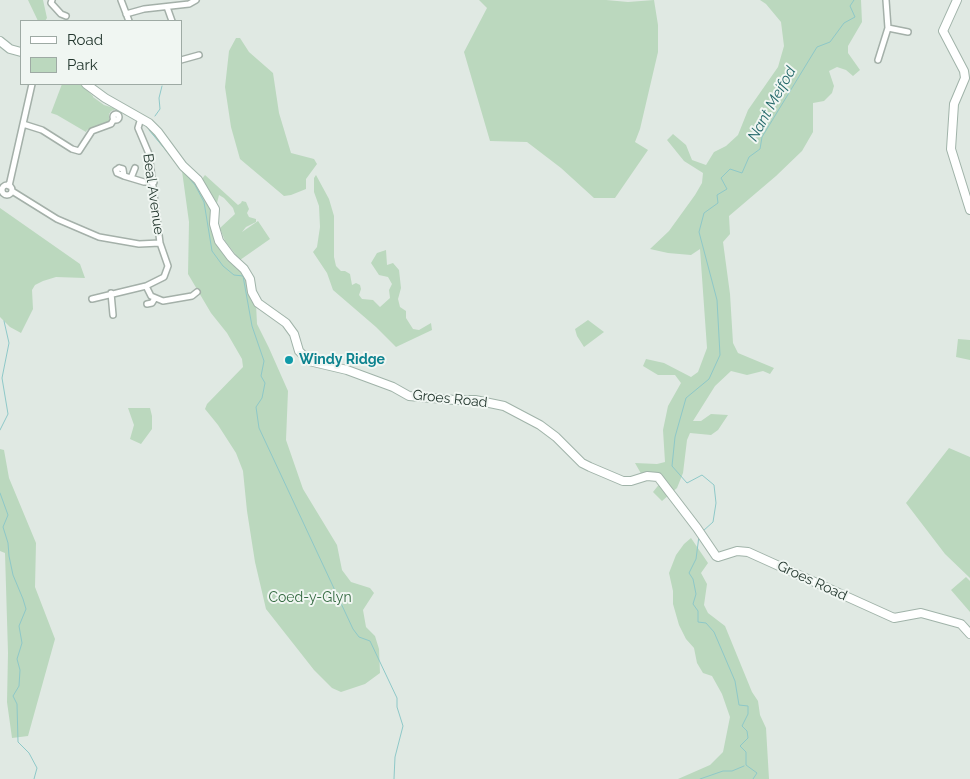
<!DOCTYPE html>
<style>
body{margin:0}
#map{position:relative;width:970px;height:779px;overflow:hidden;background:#e0e9e3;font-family:Raleway,sans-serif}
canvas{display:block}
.legend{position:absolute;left:20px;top:20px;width:162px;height:65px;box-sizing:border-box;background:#f0f6f2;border:1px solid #9eaaa4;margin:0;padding:6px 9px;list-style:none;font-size:15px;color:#23372e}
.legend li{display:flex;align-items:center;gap:10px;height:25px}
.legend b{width:25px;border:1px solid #9eaaa4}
</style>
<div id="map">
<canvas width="970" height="779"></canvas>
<ul class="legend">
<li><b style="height:6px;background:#fff"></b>Road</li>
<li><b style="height:14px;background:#bbd8be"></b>Park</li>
</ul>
</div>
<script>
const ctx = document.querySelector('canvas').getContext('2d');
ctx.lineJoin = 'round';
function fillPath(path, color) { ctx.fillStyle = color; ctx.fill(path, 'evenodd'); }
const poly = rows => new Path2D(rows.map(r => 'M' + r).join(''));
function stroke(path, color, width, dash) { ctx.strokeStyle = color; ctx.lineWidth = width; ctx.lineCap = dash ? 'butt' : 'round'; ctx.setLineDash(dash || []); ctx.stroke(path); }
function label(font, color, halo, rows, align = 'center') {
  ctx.font = font + ' Raleway,sans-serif'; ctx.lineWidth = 4; ctx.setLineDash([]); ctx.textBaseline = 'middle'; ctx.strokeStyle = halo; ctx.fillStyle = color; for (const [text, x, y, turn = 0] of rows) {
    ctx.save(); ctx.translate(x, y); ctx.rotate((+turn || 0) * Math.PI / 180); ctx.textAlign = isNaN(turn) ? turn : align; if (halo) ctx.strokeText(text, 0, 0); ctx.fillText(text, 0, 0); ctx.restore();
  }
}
fillPath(poly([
 [28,0,43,0,47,18,45,21,38,21],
 [479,0,606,0,628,2,654,0,658,25,658,52,640,129,635,142,648,150,615,198,594,198,561,168,527,142,490,141,464,52,487,8],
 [760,0,861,0,862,22,848,46,848,53,860,70,853,76,846,70,837,67,829,71,834,86,832,93,824,101,813,103,813,132,802,151,776,176,729,216,730,234,723,242,730,294,733,343,738,353,774,368,770,374,763,371,747,375,731,371,715,386,693,421,701,421,711,414,728,415,718,430,711,435,690,433,687,440,683,473,677,488,662,501,653,492,661,482,643,477,635,463,657,464,665,462,663,430,668,406,681,383,675,375,658,375,643,366,646,359,664,363,691,377,698,372,707,348,700,249,691,255,668,253,650,249,669,231,695,195,702,183,703,173,684,161,667,140,673,134,686,145,692,160,706,165,714,152,726,146,738,135,748,110,778,67,784,46,781,22,766,4],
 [236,38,240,38,249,52,273,73,279,113,291,153,314,159,317,164,306,179,306,189,291,195,284,196,240,159,231,127,225,87,229,51],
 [62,84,80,84,93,96,93,97,104,105,117,109,111,111,109,114,110,121,87,130,86,132,57,115,51,113],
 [150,127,197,182,213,209,213,224,248,279,256,304,257,324,269,348,288,391,286,440,303,489,337,545,342,570,351,582,370,588,374,593,363,610,366,627,375,636,379,649,380,673,365,684,341,692,332,688,314,670,266,609,255,562,247,511,243,471,236,453,218,425,205,409,207,404,243,367,242,359,227,333,211,313,188,274,189,222,182,171,149,130],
 [205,175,238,205,241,203,242,201,246,202,249,209,247,213,249,217,256,219,256,222,246,227,242,232,258,221,270,239,240,260,225,241,220,228,235,214,233,208,224,198,219,195,217,203,202,179],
 [316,175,329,199,334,216,334,257,336,266,341,271,345,271,350,274,352,285,356,283,360,285,361,289,359,295,362,299,373,300,380,307,390,298,389,290,392,284,388,277,379,275,371,263,377,253,386,250,387,265,393,263,399,270,401,288,398,299,400,307,406,311,406,318,413,329,419,330,431,323,432,330,396,347,376,327,333,290,327,273,313,252,317,247,320,227,319,206,314,192,314,178],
 [0,208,80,264,85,278,56,277,43,281,35,285,32,290,33,309,21,333,10,327,0,317],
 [588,320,604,332,584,347,577,336,575,329],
 [958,339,970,340,970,360,956,357],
 [128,408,150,408,152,416,152,429,141,444,130,439,134,425],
 [949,448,970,457,970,578,945,554,906,503],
 [0,449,4,450,9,478,36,543,35,587,55,639,28,736,12,738,7,702,8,653,5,553,0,551],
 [691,538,708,563,701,573,707,584,704,605,708,613,725,626,752,692,758,701,760,715,766,728,769,779,678,779,710,765,723,752,730,717,722,694,712,676,703,673,697,663,694,648,686,639,679,625,673,604,673,591,669,573,676,555,684,544],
 [966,577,970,581,970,612,951,590]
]), '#bbd8be');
stroke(poly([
 [155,116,160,109,159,98,162,86],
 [149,130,195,185,204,202,212,251,223,266,234,275,243,276,252,326,264,361,261,376,265,383,262,398,256,407,259,428,353,629,359,637,370,641,397,698,397,707,403,726,395,757,394,779],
 [0,430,8,414,2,378,9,343,4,321],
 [0,493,8,515,3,527,8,543,9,556,13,575,23,599,26,609,19,626,22,643,17,659,20,670,19,686,13,696,17,704,18,742,29,753,37,768,34,779],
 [703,531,713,522,716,503,714,485,702,475,687,483,672,466,675,437,686,398,709,379,720,355,717,300,699,232,704,213,718,203,717,195,727,189,721,178,730,169,742,173,749,157,760,149,762,137,817,47,830,42,844,23,855,17,850,6,854,0],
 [699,536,696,559,689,573,693,579,696,594,693,604,698,611,698,622,706,623,714,632,735,681,739,705,748,706,748,714,742,726,747,731,748,738,740,746,746,752,746,765,757,773,753,779],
 [700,779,723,771,732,771,744,766]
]), '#8ec8c8', 1);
const street = poly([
 [52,0,51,3,61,14,66,16],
 [121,0,129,21],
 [167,7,172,21],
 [126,14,144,9,189,4,196,0],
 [888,28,908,32],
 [181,60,199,55],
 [878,60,888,28,886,0],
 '113 117a3 3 0 1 1 6 0a3 3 0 1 1-6 0Z',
 [23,124,42,130,72,149,79,151,92,131,111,124,114,119],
 [119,168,123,169,124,176,117,173,116,170,119,168],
 [124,176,144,182,154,182],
 [131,178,135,168],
 '2 190a5 5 0 1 1 10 0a5 5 0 1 1-10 0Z',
 [9,186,32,84],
 [12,191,57,219,99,237,139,244,160,243],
 [146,286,151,296,163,301,192,296,197,292],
 [111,293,113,315],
 [92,299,146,286,164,277,168,266,160,243,149,154,138,128,141,118],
 [147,304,152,303,155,298]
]);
const secondary = poly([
 [957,0,943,31,964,71,965,78,954,104,951,149,970,210],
 [0,41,10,49,21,52],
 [86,84,105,98,149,123,158,132,183,166,198,180,215,209,214,224,219,241,231,257,244,269,250,279,252,292,258,303,286,323,294,334,299,351,309,361,347,370,393,387,409,396,455,400,475,400,504,406,540,425,556,437,582,463,590,467,623,481,631,481,647,476,658,477,697,528,716,556,718,557,737,551,748,552,894,618,921,613,961,624,970,634]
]);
stroke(street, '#a4b0a9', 8);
stroke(secondary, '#a0b3a9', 10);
stroke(street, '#fff', 5);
stroke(secondary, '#fff', 8);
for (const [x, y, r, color] of [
 [289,360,5,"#0f9aa8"]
]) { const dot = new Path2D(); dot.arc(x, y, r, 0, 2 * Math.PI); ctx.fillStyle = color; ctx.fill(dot); stroke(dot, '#f0f6f2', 2); }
label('14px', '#23372e', '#f0f6f2', [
 ["Beal Avenue",153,194,82],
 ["Groes Road",450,399,6],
 ["Groes Road",812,581,25]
]);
label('bold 14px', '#0d838f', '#f0f6f2', [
 ["Windy Ridge",299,360]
], 'left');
label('14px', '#32693f', '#f0f6f2', [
 ["Coed-y-Glyn",310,598]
]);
label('italic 15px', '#256a6b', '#f0f6f2', [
 ["Nant Meifod",772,104,-61]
]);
</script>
